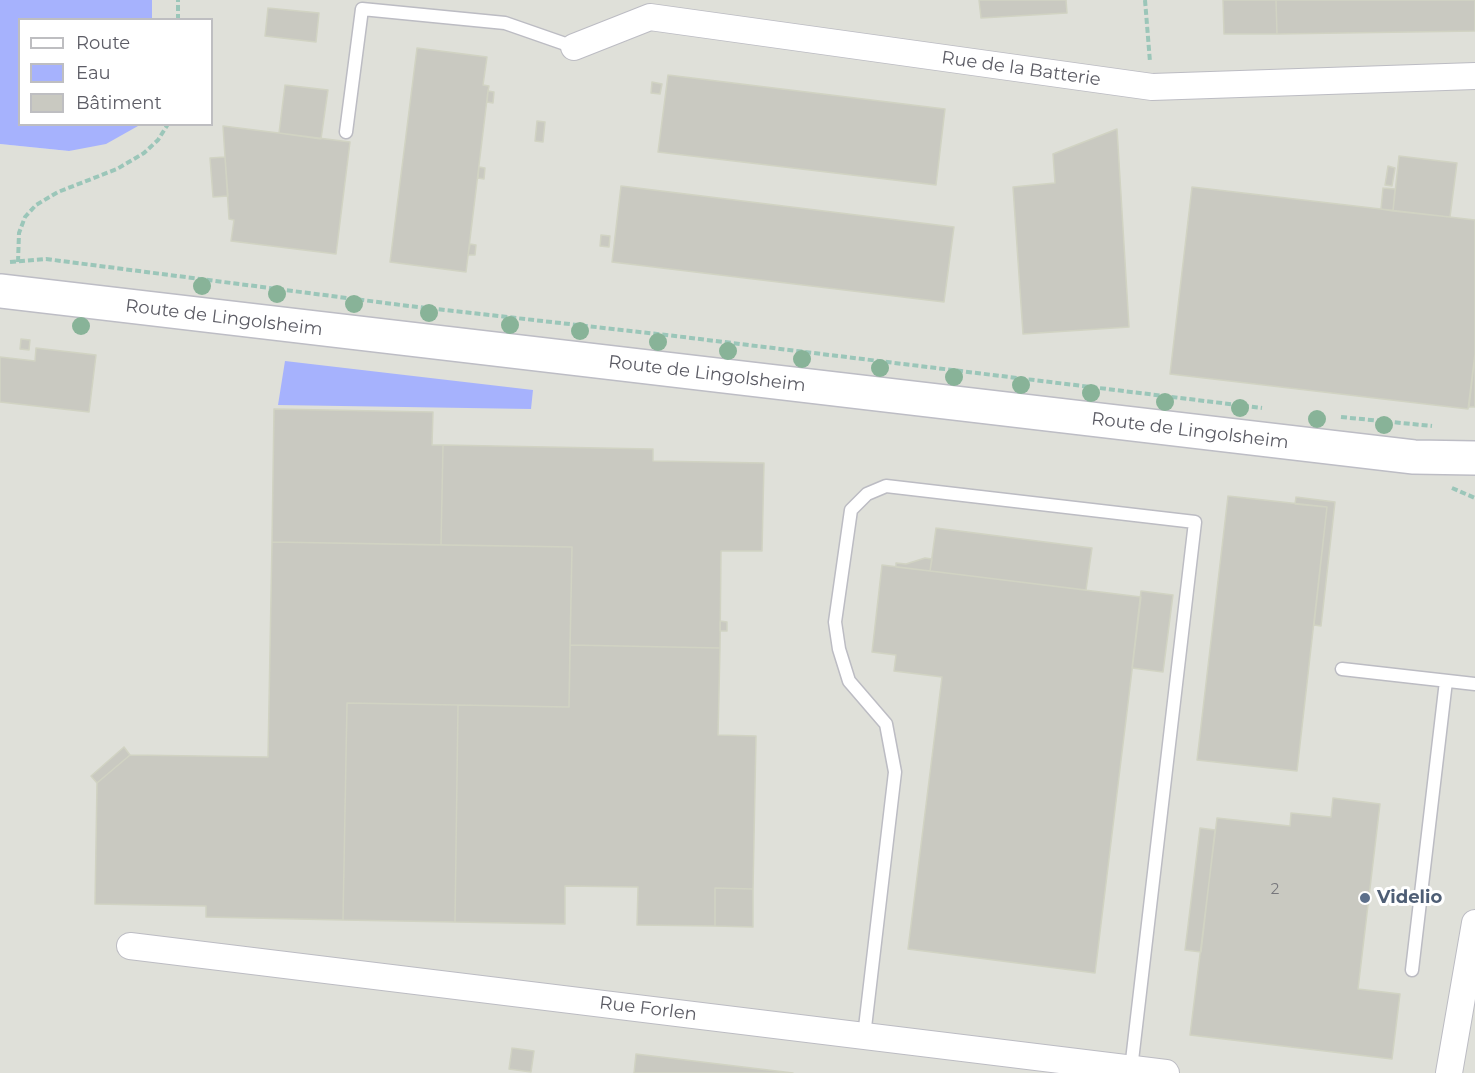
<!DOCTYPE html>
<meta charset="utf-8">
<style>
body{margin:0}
#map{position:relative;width:1475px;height:1073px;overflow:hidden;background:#eceee4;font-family:Montserrat,sans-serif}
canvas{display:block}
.legend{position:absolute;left:18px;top:18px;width:195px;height:108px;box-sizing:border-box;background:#fff;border:2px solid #bebec1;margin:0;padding:8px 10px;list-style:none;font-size:18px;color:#5c5c65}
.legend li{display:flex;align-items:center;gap:12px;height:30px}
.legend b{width:30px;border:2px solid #bebec1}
</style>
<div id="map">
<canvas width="1475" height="1073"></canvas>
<ul class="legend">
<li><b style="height:8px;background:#fff"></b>Route</li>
<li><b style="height:16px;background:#a6b2fd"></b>Eau</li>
<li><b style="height:16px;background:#c9c9c1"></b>Bâtiment</li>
</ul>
</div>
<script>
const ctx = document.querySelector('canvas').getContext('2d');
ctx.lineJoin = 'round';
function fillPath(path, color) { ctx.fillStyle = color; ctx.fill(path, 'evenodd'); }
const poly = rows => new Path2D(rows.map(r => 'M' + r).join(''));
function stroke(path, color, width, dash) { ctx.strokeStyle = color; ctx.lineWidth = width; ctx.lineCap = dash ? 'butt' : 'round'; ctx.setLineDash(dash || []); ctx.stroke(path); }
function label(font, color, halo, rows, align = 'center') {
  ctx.font = font + ' Montserrat,sans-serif'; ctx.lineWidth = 6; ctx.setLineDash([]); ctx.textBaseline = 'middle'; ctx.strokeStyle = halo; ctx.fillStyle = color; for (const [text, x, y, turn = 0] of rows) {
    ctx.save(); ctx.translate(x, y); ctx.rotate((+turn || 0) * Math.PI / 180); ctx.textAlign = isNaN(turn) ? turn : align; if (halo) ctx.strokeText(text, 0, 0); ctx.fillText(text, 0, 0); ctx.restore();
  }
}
fillPath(poly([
 [152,0,1475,0,1475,1073,0,1073,0,144,69,151,139,125,212,124,212,20,152,19]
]), '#dfe0d9');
fillPath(poly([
 [0,0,152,0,152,19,20,20,20,124,139,125,138,126,106,144,69,151,0,144],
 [285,361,533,390,531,409,278,405]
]), '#a6b2fd');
const building = poly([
 [979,0,1066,0,1067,13,981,18,979,0],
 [1223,0,1276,0,1277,34,1224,34,1223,0],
 [1276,0,1475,0,1475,31,1277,34,1276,0],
 [268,8,319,13,316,42,265,36,268,8],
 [417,48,487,57,483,85,489,86,488,91,466,272,390,262,417,48],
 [668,75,945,109,936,185,658,152,668,75],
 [652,82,662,84,660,94,651,93,652,82],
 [285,85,328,90,321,139,279,133,285,85],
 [488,91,494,92,493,103,487,102,488,91],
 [537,121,545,122,543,142,535,141,537,121],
 [223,126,350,142,336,254,231,241,234,220,229,219,223,126],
 [1117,129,1129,327,1023,334,1013,187,1055,183,1053,154,1117,129],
 [1399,156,1457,163,1450,217,1393,211,1399,156],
 [225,157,228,196,213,197,210,158,225,157],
 [1388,166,1395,168,1392,186,1385,185,1388,166],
 [479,167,485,168,484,179,478,178,479,167],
 [621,186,954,227,944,302,612,262,621,186],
 [1192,187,1475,220,1475,354,1468,409,1170,374,1192,187],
 [1383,188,1395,189,1393,211,1381,209,1383,188],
 [601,235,610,236,609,247,600,246,601,235],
 [470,244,476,245,475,255,468,255,470,244],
 [21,339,30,340,29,350,20,349,21,339],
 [36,348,96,355,89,412,0,402,0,357,35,361,36,348],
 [1475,354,1475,407,1469,407,1475,354],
 [274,409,433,412,432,445,443,445,441,545,272,542,274,409],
 [443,445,653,449,653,461,764,463,762,551,721,551,720,648,570,645,572,547,441,545,443,445],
 [1228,496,1327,507,1297,771,1197,760,1228,496],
 [1296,497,1335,502,1321,626,1314,625,1327,507,1295,504,1296,497],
 [936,528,1092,548,1086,590,930,571,936,528],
 [272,542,572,547,569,707,347,703,343,920,206,917,206,906,95,904,97,783,130,755,268,757,272,542],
 [925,558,932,559,930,571,896,567,896,563,906,564,925,558],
 [882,565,1141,597,1095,973,908,949,942,677,894,671,896,655,872,652,882,565],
 [1141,591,1173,595,1163,672,1132,668,1141,591],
 [720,621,727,622,727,631,720,631,720,621],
 [570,645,720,648,718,735,756,736,753,889,715,888,715,926,637,925,638,887,565,886,565,924,455,922,458,705,569,707,570,645],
 [347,703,458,705,455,922,343,920,347,703],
 [124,747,130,755,97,783,91,776,124,747],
 [1333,798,1380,804,1358,989,1400,994,1392,1059,1190,1035,1217,818,1290,826,1291,813,1331,817,1333,798],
 [1200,828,1215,830,1201,952,1185,950,1200,828],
 [715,888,753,889,753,927,715,926,715,888],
 [512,1048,534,1051,531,1072,509,1069,512,1048],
 [636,1054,793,1073,634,1073,636,1054]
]);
fillPath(building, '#c9c9c1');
stroke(building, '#d1d3c3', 1.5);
const service = poly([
 [346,132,362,9,505,23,574,47],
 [1342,669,1475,684],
 [1412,970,1446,681],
 [864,1036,895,772,886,724,849,681,839,649,835,622,851,510,867,494,886,486,1195,522,1131,1069]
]);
const minor = poly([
 [574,47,650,17,1152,87,1475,76],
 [130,946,1166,1073],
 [1449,1073,1475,923]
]);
const secondary = poly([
 [0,291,1414,457,1475,458]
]);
stroke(service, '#bcbcc3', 15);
stroke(minor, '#bcbcc3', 28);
stroke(secondary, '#bdbdc5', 36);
stroke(poly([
 [1145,0,1150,62],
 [178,20,178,0],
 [10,262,46,259,401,305,675,336,1262,408],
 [18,262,19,233,25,217,36,205,58,192,117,169,144,153,158,140,168,124],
 [1341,417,1432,426],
 [1452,488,1475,498]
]), '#9bc6b9', 4, [6, 3]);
stroke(service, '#fff', 12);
stroke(minor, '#fff', 26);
stroke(secondary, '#fff', 33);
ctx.fillStyle = '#88b398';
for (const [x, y] of [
 [202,286],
 [277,294],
 [354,304],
 [429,313],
 [510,325],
 [81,326],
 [580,331],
 [658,342],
 [728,351],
 [802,359],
 [880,368],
 [954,377],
 [1021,385],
 [1091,393],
 [1165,402],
 [1240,408],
 [1317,419],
 [1384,425]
]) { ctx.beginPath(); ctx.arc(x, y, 9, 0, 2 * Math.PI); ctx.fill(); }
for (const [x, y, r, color] of [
 [1365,898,6,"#5c6f8a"]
]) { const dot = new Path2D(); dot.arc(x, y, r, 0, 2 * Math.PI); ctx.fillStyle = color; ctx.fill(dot); stroke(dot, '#fff', 2); }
label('15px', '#77777c', null, [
 ["2",1275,890]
]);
label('18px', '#5c5c65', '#fff', [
 ["Rue de la Batterie",1021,69,8],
 ["Route de Lingolsheim",224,318,7],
 ["Route de Lingolsheim",707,374,7],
 ["Route de Lingolsheim",1190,431,7],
 ["Rue Forlen",648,1009,7]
]);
label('bold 18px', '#4e5e75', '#fff', [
 ["Videlio",1377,898]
], 'left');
</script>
